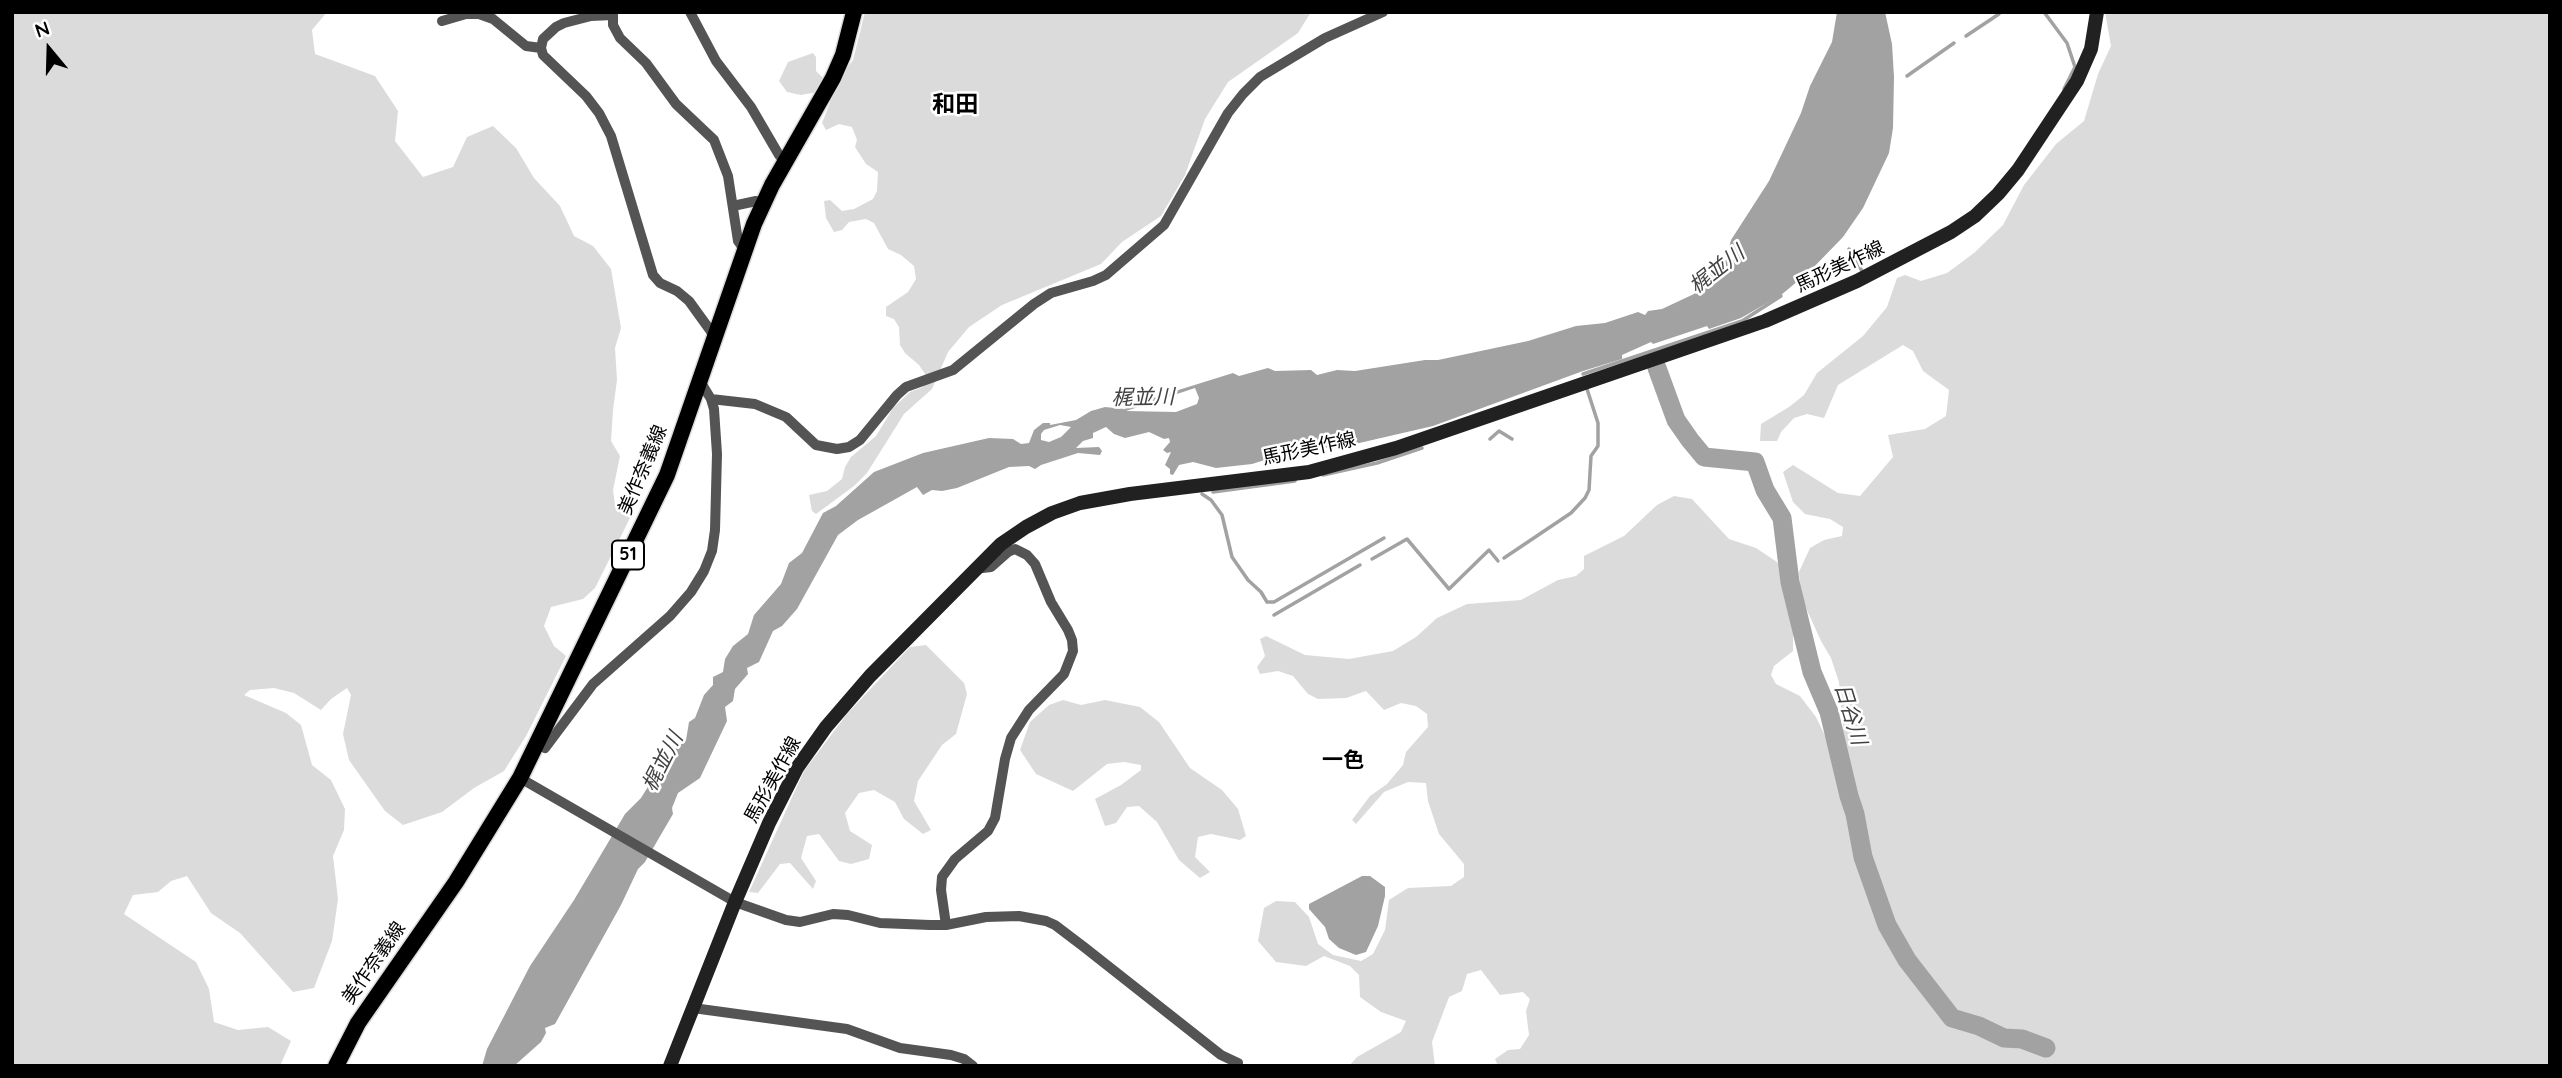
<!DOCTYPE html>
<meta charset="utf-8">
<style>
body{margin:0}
#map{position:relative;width:2562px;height:1078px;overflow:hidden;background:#fff;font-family:Quicksand,sans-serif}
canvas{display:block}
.frame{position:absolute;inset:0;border:14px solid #000;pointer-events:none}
.north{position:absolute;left:14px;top:14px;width:70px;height:70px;-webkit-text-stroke:5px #fff;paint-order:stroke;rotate:341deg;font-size:19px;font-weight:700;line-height:28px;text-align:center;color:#000}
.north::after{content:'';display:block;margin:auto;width:24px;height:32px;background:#000;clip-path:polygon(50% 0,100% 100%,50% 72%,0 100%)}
</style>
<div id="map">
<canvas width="2562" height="1078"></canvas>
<div class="frame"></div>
<div class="north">N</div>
</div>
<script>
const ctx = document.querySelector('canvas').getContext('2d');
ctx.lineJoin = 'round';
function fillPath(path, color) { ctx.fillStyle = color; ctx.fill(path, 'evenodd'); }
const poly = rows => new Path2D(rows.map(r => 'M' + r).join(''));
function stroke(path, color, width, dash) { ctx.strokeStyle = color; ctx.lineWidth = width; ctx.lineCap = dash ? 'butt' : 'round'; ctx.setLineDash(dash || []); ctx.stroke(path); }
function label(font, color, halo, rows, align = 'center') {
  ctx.font = font + ' Quicksand,"Noto Sans JP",sans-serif'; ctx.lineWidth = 5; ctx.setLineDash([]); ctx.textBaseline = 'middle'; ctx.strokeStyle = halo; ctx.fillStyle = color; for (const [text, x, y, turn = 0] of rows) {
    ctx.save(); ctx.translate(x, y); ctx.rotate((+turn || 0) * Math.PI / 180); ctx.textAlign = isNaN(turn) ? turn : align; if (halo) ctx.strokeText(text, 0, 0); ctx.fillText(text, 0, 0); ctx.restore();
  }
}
fillPath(poly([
 [12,12,327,12,312,30,315,54,375,76,398,111,395,141,423,177,453,167,467,137,493,126,516,148,534,178,560,206,574,236,593,246,611,269,621,328,615,348,617,380,613,410,611,441,620,456,613,490,615,505,630,518,595,588,583,599,551,607,544,626,554,646,566,656,526,736,504,771,474,788,442,812,403,825,385,811,349,760,343,734,351,695,347,688,331,699,321,710,294,693,274,688,250,690,244,695,286,713,301,725,312,765,331,780,345,809,344,830,333,856,338,899,332,941,314,988,293,992,240,933,211,913,187,876,171,881,158,892,133,895,124,914,196,962,209,989,214,1022,238,1030,268,1027,291,1041,280,1066,12,1066],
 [865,12,1311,12,1298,33,1228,82,1205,119,1185,175,1161,216,1122,242,1101,264,1002,305,969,327,948,352,932,389,904,414,867,473,854,486,816,514,812,511,809,495,827,491,842,479,845,467,851,457,876,436,893,408,910,392,923,387,925,374,919,365,905,353,900,345,899,327,894,319,886,316,886,307,908,292,916,279,914,266,901,255,888,249,874,223,866,219,849,222,842,230,834,232,826,218,824,201,830,200,842,211,854,209,873,199,877,191,878,172,866,164,855,147,857,140,852,127,839,124,826,130,822,123,831,100,817,92,801,95,787,92,779,81,788,62,813,53,816,57,816,71,824,79,842,75,853,60],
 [2105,12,2550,12,2550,1066,1498,1066,1495,1059,1508,1050,1520,1049,1529,1035,1526,1011,1530,999,1523,992,1500,995,1481,970,1467,974,1462,991,1449,997,1432,1042,1435,1066,1349,1066,1357,1057,1401,1032,1406,1021,1381,1012,1360,997,1359,975,1350,966,1324,956,1306,966,1276,962,1258,941,1264,908,1276,901,1295,902,1309,917,1318,944,1333,955,1361,961,1373,954,1385,930,1389,900,1408,888,1451,886,1464,877,1464,864,1439,834,1428,801,1426,783,1408,782,1384,792,1356,824,1352,820,1370,796,1387,784,1403,765,1406,752,1428,727,1427,714,1416,706,1401,703,1384,710,1366,691,1346,698,1318,699,1308,694,1293,676,1278,671,1260,674,1257,667,1265,656,1260,639,1266,636,1305,655,1349,659,1393,651,1416,637,1437,618,1467,604,1521,600,1558,580,1576,576,1584,569,1584,556,1624,536,1657,505,1674,496,1692,499,1729,539,1756,548,1777,562,1784,574,1793,626,1793,651,1774,666,1771,675,1776,684,1800,696,1816,717,1828,742,1840,745,1843,725,1839,682,1831,658,1821,641,1801,597,1799,572,1810,548,1824,540,1842,536,1843,527,1830,519,1805,514,1793,502,1783,472,1793,465,1838,493,1860,496,1893,457,1888,435,1925,429,1946,416,1949,390,1923,371,1913,351,1903,345,1838,385,1824,418,1807,414,1794,418,1781,432,1777,441,1760,441,1761,424,1789,407,1804,395,1817,373,1863,336,1887,307,1897,278,1905,275,1921,281,1947,273,1974,253,2003,225,2024,185,2056,144,2084,121,2098,74,2111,46],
 [926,645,964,683,967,694,956,734,942,745,918,781,914,801,931,830,923,834,904,819,895,802,874,790,859,793,845,813,850,831,872,845,869,859,851,864,839,861,819,834,807,836,801,858,816,881,813,889,790,863,780,864,758,893,749,892,804,771,847,714,910,647],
 [1063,700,1081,705,1105,700,1140,707,1159,722,1190,768,1222,790,1238,809,1246,836,1240,840,1211,834,1198,837,1195,857,1210,872,1200,878,1179,860,1157,822,1139,806,1127,807,1116,823,1105,826,1095,799,1121,785,1141,770,1141,765,1124,762,1107,764,1073,791,1036,774,1020,750,1030,722,1049,705]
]), '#dbdbdb');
fillPath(poly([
 [1837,12,1885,12,1892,44,1894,77,1893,128,1889,153,1863,208,1843,237,1810,271,1781,295,1741,318,1709,329,1707,326,1653,344,1651,342,1622,355,1622,359,1583,371,1433,426,1355,444,1290,452,1252,464,1216,468,1193,462,1179,465,1173,475,1170,474,1170,469,1165,465,1171,452,1167,453,1163,450,1170,442,1169,438,1164,439,1149,432,1125,438,1114,434,1106,427,1093,433,1093,438,1083,441,1076,448,1099,447,1102,451,1100,455,1078,453,1041,465,1035,469,1029,466,1009,467,957,488,942,491,932,490,923,495,917,487,858,520,838,535,797,609,782,626,773,631,759,662,747,668,748,674,735,689,733,701,725,707,727,721,700,778,678,793,672,808,673,814,645,862,638,869,621,905,555,1024,545,1028,546,1033,541,1042,514,1066,482,1066,487,1049,530,966,574,900,625,814,641,798,654,777,664,768,675,749,686,740,689,722,695,718,704,695,713,685,713,677,723,672,725,659,733,646,748,634,754,615,781,584,789,563,802,553,823,513,836,506,874,472,923,453,989,438,1013,439,1021,444,1029,443,1034,430,1043,423,1050,423,1050,425,1076,420,1091,411,1105,407,1124,409,1135,406,1140,402,1233,373,1239,376,1268,368,1275,371,1311,370,1317,375,1337,370,1355,371,1425,360,1438,360,1528,341,1576,326,1605,323,1638,312,1645,315,1648,311,1662,309,1694,294,1702,286,1716,264,1726,260,1731,240,1769,181,1801,113,1810,86,1832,42],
 [1195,388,1199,398,1197,404,1176,412,1126,411],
 [1060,425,1071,427,1061,437,1049,442,1041,440,1041,434,1044,430],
 [1362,876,1370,876,1385,887,1385,896,1378,926,1366,952,1356,955,1339,948,1329,939,1325,927,1309,909,1309,904]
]), '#a2a2a2');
stroke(poly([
 [2044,12,2067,43,2075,67,2064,89],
 [1966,36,1999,14],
 [1907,76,1954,43],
 [1849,249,1862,271],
 [1583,374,1742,321,1781,296],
 [1490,439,1499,431,1512,439],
 [1323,475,1377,463,1422,448],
 [1213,492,1295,481],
 [1202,494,1211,500,1222,515,1232,557,1248,580,1261,592,1267,602,1274,602,1384,538],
 [1504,558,1571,513,1585,498,1589,490,1591,456,1598,446,1598,423,1587,389],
 [1372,559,1407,539,1449,589,1489,550,1498,561],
 [1274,615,1360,565]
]), '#a2a2a2', 3.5);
stroke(poly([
 [1657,368,1676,420,1690,440,1704,457,1755,462,1765,490,1782,518,1790,582,1812,672,1829,712,1849,796,1855,814,1863,857,1887,925,1907,960,1952,1018,1979,1026,2004,1038,2022,1039,2046,1048]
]), '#a2a2a2', 19);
const primary = poly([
 [336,1066,358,1023,456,882,520,778,667,475,754,224,772,185,833,78,843,55,854,12]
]);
stroke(primary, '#dbdbdb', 19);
stroke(poly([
 [613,12,613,25,620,38,646,63,676,104,714,140,728,176,738,241,744,249],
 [690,12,716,61,751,107,779,155,786,162],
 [613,15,591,16,564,23,556,27,543,39,541,48,543,55,586,96,599,113,611,136,653,275,660,283,677,291,689,301,715,337],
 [442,21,466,14,479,14,493,19,526,46,541,48],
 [733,206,756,201,763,203],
 [711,399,755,404,786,417,816,445,837,449,849,447,860,440,897,395,906,387,953,370,1034,304,1051,293,1093,281,1106,275,1164,225,1228,113,1243,94,1260,77,1325,38,1383,12],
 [537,743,545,748,593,684,670,616,691,592,704,571,712,551,715,530,717,454,714,409,711,399,700,381],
 [520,778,735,902,786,920,800,922,833,914,848,915,880,923,930,925,946,925,986,917,1019,916,1046,921,1055,925,1084,947,1221,1055,1238,1063,1237,1066],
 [946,925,941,890,942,877,955,859,988,831,995,818,1005,759,1011,738,1029,710,1064,674,1073,651,1072,640,1068,630,1051,602,1035,564,1027,555,1015,549,1008,552,991,567,974,569],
 [693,1008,847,1029,900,1048,951,1055,964,1059,973,1066]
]), '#545454', 10);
stroke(poly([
 [670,1066,735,902,769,823,797,768,826,727,870,676,1001,544,1026,527,1052,513,1080,503,1130,494,1309,472,1396,448,1765,321,1857,281,1951,232,1975,216,1998,194,2018,170,2077,81,2091,49,2097,12]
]), '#212121', 14);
stroke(primary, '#000', 16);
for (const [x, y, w] of [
 [628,555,32]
]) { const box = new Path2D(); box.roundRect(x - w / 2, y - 14.5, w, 29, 5); ctx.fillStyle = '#fff'; ctx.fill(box); stroke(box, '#000', 2); }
label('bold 18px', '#000', null, [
 ["51",628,555]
]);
label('19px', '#000', '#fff', [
 ["馬形美作線",1840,267,-25],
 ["馬形美作線",1309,449,-12],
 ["美作奈義線",643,470,-67],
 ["馬形美作線",773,780,-61],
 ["美作奈義線",374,963,-55]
]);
label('italic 21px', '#434343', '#fff', [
 ["梶並川",1717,270,-38],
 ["梶並川",1143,398,-1],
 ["日谷川",1850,714,73],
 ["梶並川",663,762,-63]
]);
label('bold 21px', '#000', '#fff', [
 ["一色",1343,761]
]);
label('bold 23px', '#000', '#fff', [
 ["和田",955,105]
]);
</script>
